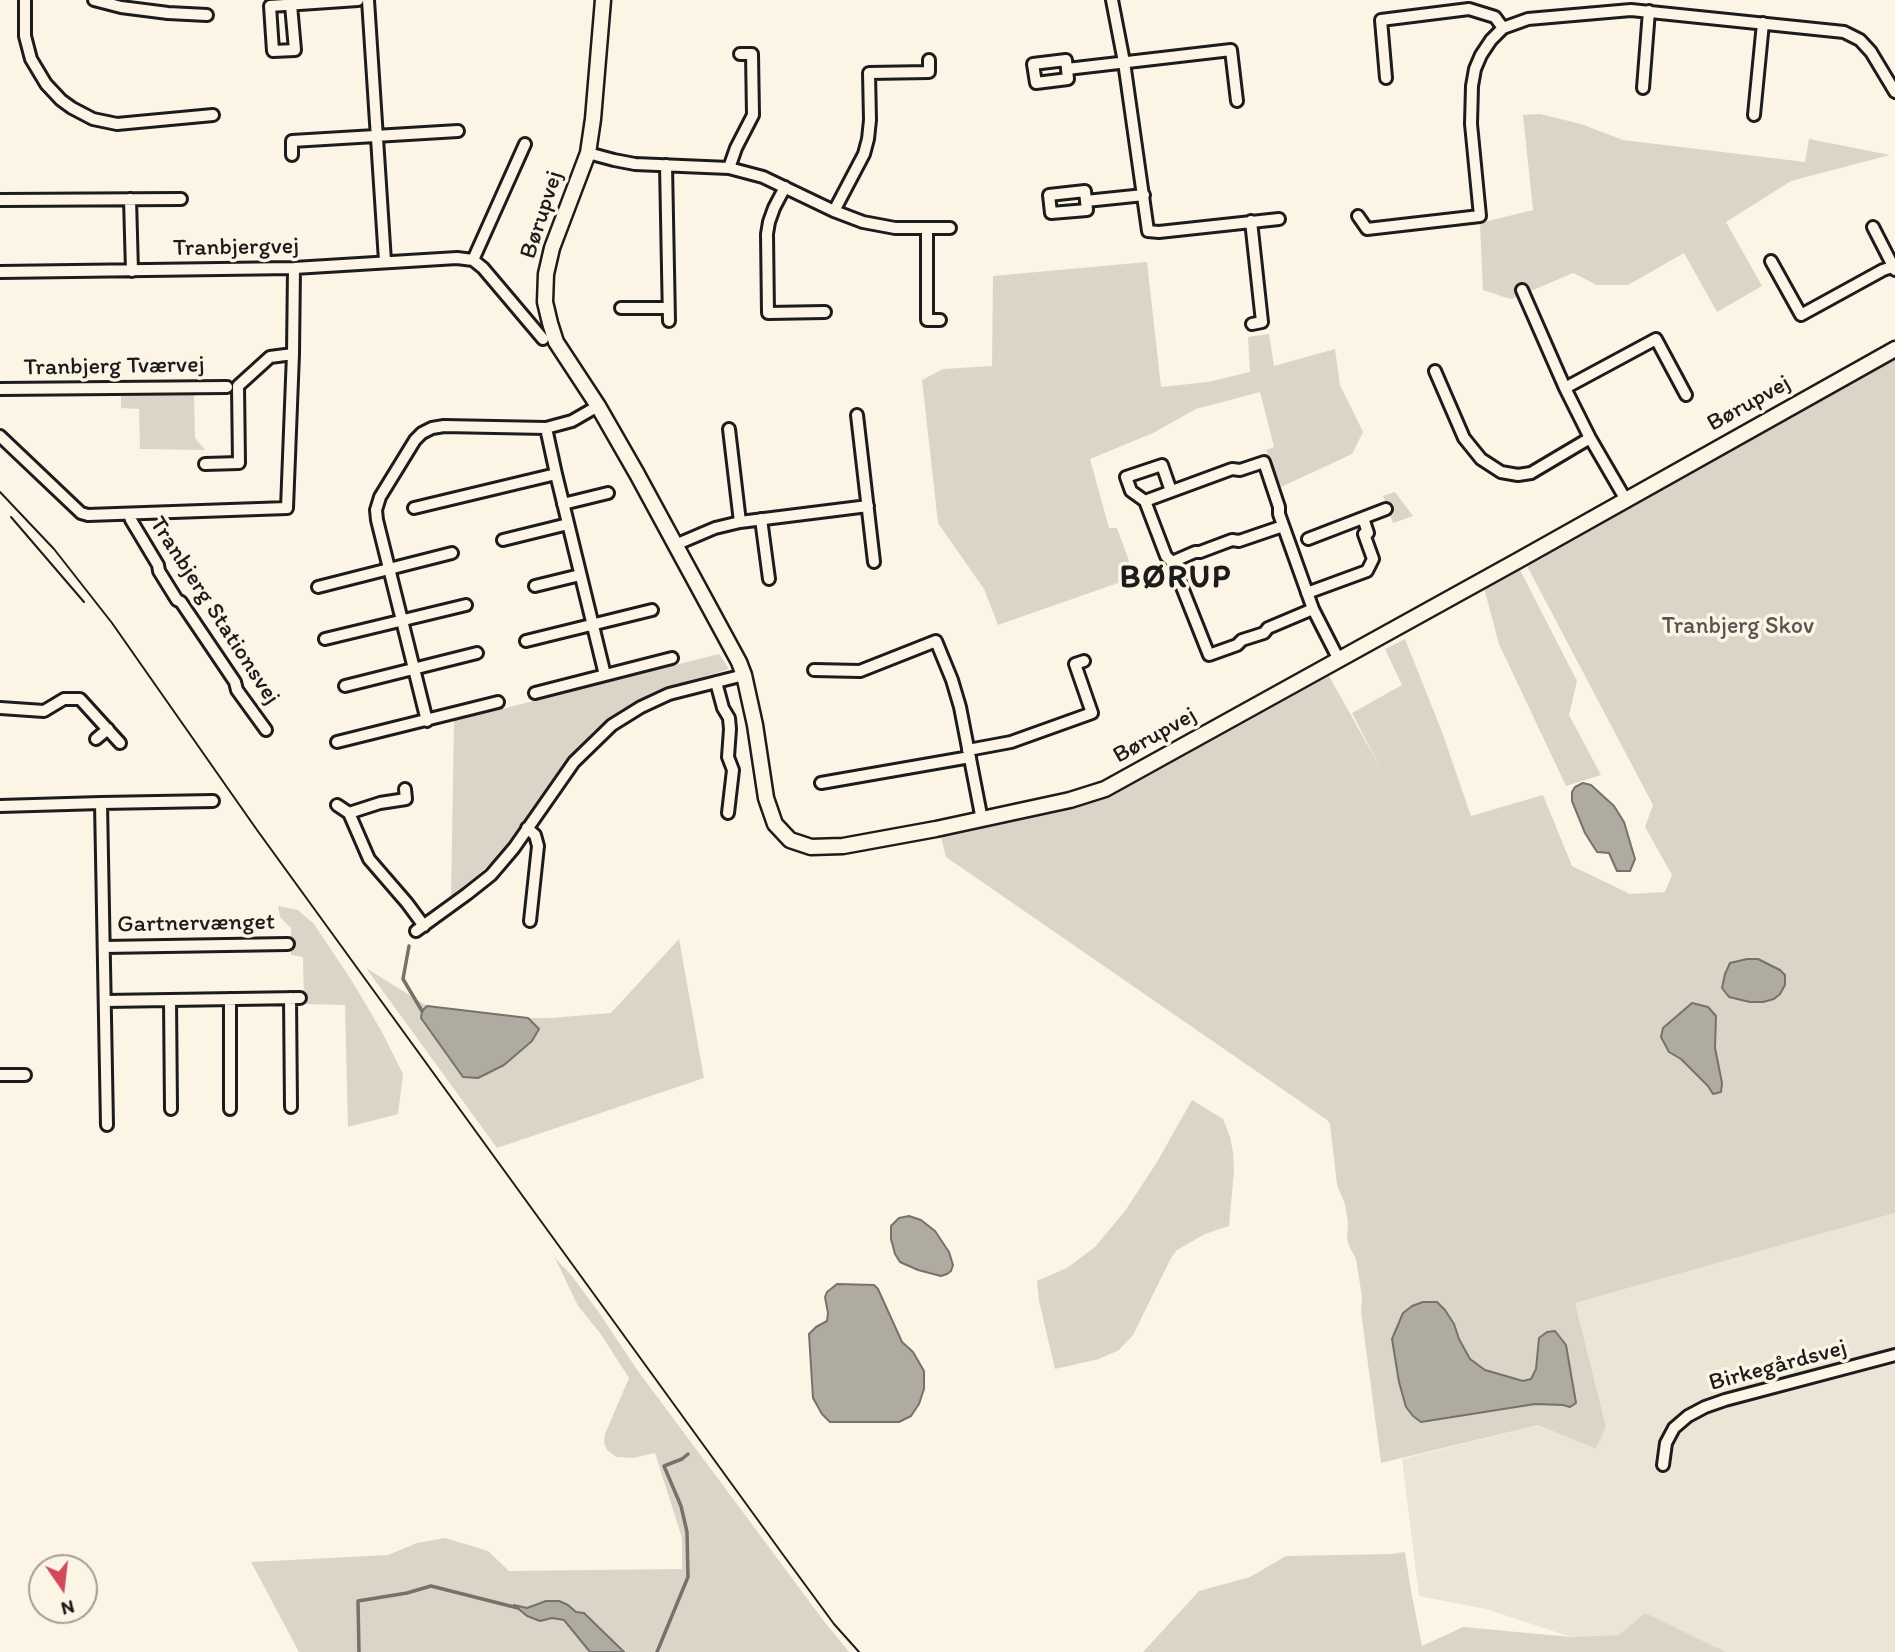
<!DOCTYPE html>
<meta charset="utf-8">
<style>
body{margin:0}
#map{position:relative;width:1895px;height:1652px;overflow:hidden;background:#fcf5e5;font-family:Itim,sans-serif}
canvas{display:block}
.north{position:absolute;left:28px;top:1554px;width:70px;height:70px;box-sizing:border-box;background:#fcf5e5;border:2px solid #a29e95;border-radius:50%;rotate:166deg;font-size:19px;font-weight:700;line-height:28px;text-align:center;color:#1c1c1c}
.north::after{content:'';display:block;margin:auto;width:24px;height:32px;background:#d1495b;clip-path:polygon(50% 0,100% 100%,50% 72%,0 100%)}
</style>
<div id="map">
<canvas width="1895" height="1652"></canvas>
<div class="north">N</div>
</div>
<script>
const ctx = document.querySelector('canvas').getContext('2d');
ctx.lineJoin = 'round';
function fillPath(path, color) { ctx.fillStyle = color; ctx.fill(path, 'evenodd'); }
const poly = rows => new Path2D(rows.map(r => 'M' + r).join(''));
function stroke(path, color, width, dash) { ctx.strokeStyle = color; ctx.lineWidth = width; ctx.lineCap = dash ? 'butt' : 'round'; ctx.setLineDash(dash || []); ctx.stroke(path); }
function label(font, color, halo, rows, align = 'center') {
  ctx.font = font + ' Itim,sans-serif'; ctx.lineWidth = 7; ctx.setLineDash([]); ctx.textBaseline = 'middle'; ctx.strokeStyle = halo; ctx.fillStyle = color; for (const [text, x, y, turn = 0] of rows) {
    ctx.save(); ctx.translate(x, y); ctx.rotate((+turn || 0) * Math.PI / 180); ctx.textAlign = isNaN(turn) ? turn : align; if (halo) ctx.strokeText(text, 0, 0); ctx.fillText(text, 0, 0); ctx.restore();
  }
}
fillPath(poly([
 [1895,1213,1895,1652,1726,1652,1645,1614,1619,1635,1571,1637,1486,1609,1419,1596,1402,1459,1538,1425,1596,1449,1606,1427,1575,1303]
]), '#ebe5d6');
fillPath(poly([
 [1540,114,1581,124,1623,140,1805,162,1809,139,1890,155,1791,181,1726,222,1762,286,1717,312,1684,253,1628,285,1597,285,1573,273,1512,299,1504,297,1483,290,1480,223,1533,210,1523,115],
 [1147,262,1161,387,1208,382,1250,372,1248,337,1269,334,1274,366,1335,349,1340,385,1363,432,1352,454,1281,487,1266,450,1274,447,1260,392,1196,409,1153,433,1090,459,1109,528,1117,528,1135,577,998,625,984,589,938,523,922,380,943,369,992,366,993,276],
 [1895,359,1895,1213,1575,1303,1606,1427,1596,1449,1538,1425,1381,1463,1361,1311,1362,1297,1356,1259,1349,1246,1347,1238,1348,1223,1345,1204,1337,1185,1330,1124,1327,1120,946,857,941,837,1077,807,1115,794,1329,676,1381,769,1352,713,1402,685,1385,649,1405,639,1442,732,1471,816,1543,795,1572,866,1630,894,1665,892,1672,875,1645,827,1653,805,1526,564],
 [1716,1016,1715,1048,1722,1083,1713,1094,1708,1086,1681,1059,1669,1052,1663,1028,1673,1020],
 [121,392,194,392,195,438,205,450,140,449,139,409,121,408],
 [1395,492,1413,516,1393,523,1383,496],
 [1519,568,1577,681,1569,715,1601,775,1566,786,1499,644,1484,588],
 [719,654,729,669,654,692,618,712,593,732,567,761,503,852,451,899,454,721],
 [278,906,298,910,314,924,352,981,382,1032,403,1074,398,1114,348,1127,345,1005,304,1004,303,957,291,955,291,928,280,917],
 [679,939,704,1078,497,1148,366,968,427,1006,422,1011,538,1029,528,1018,551,1018,611,1013],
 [1192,1100,1223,1119,1230,1137,1233,1152,1234,1170,1229,1226,1205,1234,1177,1250,1171,1258,1133,1335,1119,1350,1099,1359,1055,1369,1039,1301,1037,1281,1067,1268,1095,1247,1125,1211,1157,1162],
 [555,1258,572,1276,600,1314,638,1371,823,1620,849,1652,624,1652,584,1613,576,1613,568,1605,559,1601,546,1601,527,1608,516,1606,540,1621,552,1618,564,1620,590,1652,299,1652,251,1562,388,1555,417,1543,445,1538,488,1551,509,1571,682,1569,682,1538,655,1453,633,1458,616,1457,607,1450,604,1443,605,1434,629,1378,600,1333,578,1306],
 [1405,1552,1411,1591,1422,1646,1463,1627,1571,1637,1619,1635,1645,1613,1726,1652,1143,1652,1199,1591,1250,1577,1286,1556,1392,1554]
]), '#dbd5c8');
const water = poly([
 [1583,783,1591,785,1614,806,1624,822,1635,859,1630,871,1617,871,1609,853,1597,852,1585,833,1572,801,1572,792,1575,787,1583,783],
 [1747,959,1758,959,1780,970,1785,975,1785,985,1780,994,1774,999,1763,1002,1750,1002,1729,997,1722,988,1725,974,1730,963,1747,959],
 [1692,1003,1708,1007,1716,1016,1715,1048,1722,1083,1721,1092,1713,1094,1708,1086,1681,1059,1669,1052,1661,1037,1663,1028,1692,1003],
 [427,1006,528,1018,539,1029,532,1041,504,1065,478,1078,463,1077,421,1018,422,1011,427,1006],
 [909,1216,921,1220,935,1231,949,1252,953,1265,951,1271,947,1274,941,1276,918,1270,900,1262,895,1254,891,1239,891,1226,899,1218,909,1216],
 [837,1284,874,1285,878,1289,902,1342,913,1352,924,1371,924,1389,919,1404,911,1416,899,1422,830,1422,822,1414,813,1398,809,1334,816,1327,827,1321,828,1313,825,1297,827,1292,837,1284],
 [1423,1302,1437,1302,1445,1310,1454,1324,1459,1339,1470,1359,1485,1370,1523,1381,1531,1379,1536,1369,1539,1338,1547,1332,1555,1331,1566,1345,1576,1403,1570,1407,1563,1405,1535,1404,1421,1422,1413,1416,1406,1407,1399,1382,1392,1339,1403,1313,1412,1306,1423,1302],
 [546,1601,559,1601,568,1605,576,1612,584,1613,624,1652,590,1652,564,1620,552,1618,540,1621,527,1616,514,1605,527,1608,546,1601]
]);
fillPath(water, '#b0aba1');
stroke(water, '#75726c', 2);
stroke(poly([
 [409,946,403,979,422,1011],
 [359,1652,358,1601,407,1593,431,1586,518,1608],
 [657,1652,688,1577,687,1532,681,1506,664,1466,682,1459,688,1454]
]), '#75726c', 3.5);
const minor = poly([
 [25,0,25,36,31,59,46,84,61,100,72,108,93,119,117,124,213,115],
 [94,0,121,7,168,13,207,15],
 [368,0,385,261],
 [1112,0,1124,62,1148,231,1159,232,1279,219],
 [291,5,295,50,273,51,270,6,358,0],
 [1067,69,1066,60,1033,64,1036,83,1068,79,1067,69,1231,50,1237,101],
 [1386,78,1381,20,1469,9,1495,17,1503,28],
 [1643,88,1649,11],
 [1754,115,1763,23],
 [588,153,614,160,635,164,729,168,763,177,834,211,863,222,895,228,950,228],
 [292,155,292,141,458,131],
 [666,165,669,321],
 [729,168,736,148,753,115,752,54,740,54],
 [785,187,774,208,769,222,767,234,768,313,825,312],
 [130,199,132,271],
 [0,200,181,199],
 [1086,201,1085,191,1049,195,1051,213,1087,210,1086,201,1144,195],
 [834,211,864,154,868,139,870,120,869,73,929,72,929,60],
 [1358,216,1367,229,1480,216,1471,124,1472,86,1475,69,1481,55,1491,40,1503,28,1528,19,1631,10,1844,32,1860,40,1871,52,1895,92],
 [1251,221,1262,322,1252,324],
 [1873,227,1895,270],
 [927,228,927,320,940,320],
 [473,260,525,144],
 [1771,261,1801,315,1883,270,1895,266],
 [0,272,294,268,457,258,473,260,483,268,543,339],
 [1522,290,1565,388,1590,438],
 [621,308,668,308],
 [1435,371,1464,438,1481,459,1501,472,1518,475,1531,473,1590,438,1626,500],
 [1565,388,1656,339,1686,395],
 [0,389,227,387],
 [857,415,874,562],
 [546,428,556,474,605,675],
 [729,429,740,522],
 [0,436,81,513,88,515,287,508,293,354,294,268],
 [205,464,239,463,238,386,270,357,293,354],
 [1145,501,1131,491,1126,477,1162,465,1171,491],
 [563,504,608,493],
 [414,508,556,474],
 [129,514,131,520,158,565,159,571,177,600,181,602,235,682,237,690,266,730],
 [761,519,769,579],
 [1308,539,1386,509],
 [503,540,568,524],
 [675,545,715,528,740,522,868,506],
 [1172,562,1195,552,1200,552,1232,540,1239,541,1283,526],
 [535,586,580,575],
 [318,587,452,553],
 [1307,593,1367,571,1373,559,1364,534,1368,533,1363,518],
 [1313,609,1268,628,1264,633,1242,640,1237,645,1209,655,1172,562,1166,556,1145,501,1232,469,1240,470,1264,462,1279,507,1279,514,1313,609,1339,660],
 [325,639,466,605],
 [526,641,652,610],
 [814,670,860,671,936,641,952,680,960,707,982,820],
 [716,682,723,708,729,718,730,729,728,757,733,770,728,813],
 [345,686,477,653],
 [535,693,672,658],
 [0,708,44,711,64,699,80,699,120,743],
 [427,721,377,520,376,510,380,497,415,440,422,433,432,428,444,426,546,428,572,421,598,406],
 [96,739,108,729],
 [337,742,498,702],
 [968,750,1011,742,1092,713,1075,664,1084,661],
 [821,783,970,757],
 [101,803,213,801],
 [337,805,349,813,369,859,407,903,424,926],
 [0,806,101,803,107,1125],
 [349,813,380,803,406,799,405,789],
 [527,828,535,835,538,846,530,921],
 [416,931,467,894,491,875,514,848,574,762,612,725,641,707,669,694,744,675],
 [104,947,288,944],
 [290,998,291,1107],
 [230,999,230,1109],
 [170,1000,171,1109],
 [105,1001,300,998],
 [0,1075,25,1075],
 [1663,1465,1666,1443,1674,1428,1688,1416,1705,1407,1725,1400,1895,1355]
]);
const tertiary = poly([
 [603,0,593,119,588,153,552,248,546,274,545,302,550,323,556,342,598,406,637,474,739,662,744,675,755,725,766,798,775,824,790,840,811,847,843,846,936,829,1070,800,1105,789,1519,560,1895,349]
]);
stroke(minor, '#1c1c1c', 16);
stroke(tertiary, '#1c1c1c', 19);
stroke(minor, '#fcf5e5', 10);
stroke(tertiary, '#fcf5e5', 14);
stroke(poly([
 [0,492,54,549,112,623,257,830,784,1556,834,1624,859,1652],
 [11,517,84,602]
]), '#1c1c1c', 2);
label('24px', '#1c1c1c', '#fcf5e5', [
 ["Børupvej",542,215,-72],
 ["Tranbjergvej",236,248,-1],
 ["Tranbjerg Tværvej",114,367,-1],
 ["Børupvej",1749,404,-29],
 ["Tranbjerg Stationsvej",214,611,57],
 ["Børupvej",1155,736,-29],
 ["Gartnervænget",196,924,-1],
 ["Birkegårdsvej",1778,1366,-15]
]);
label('24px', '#555450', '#fcf5e5', [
 ["Tranbjerg Skov",1738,627]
]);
ctx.letterSpacing = '2px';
label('bold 32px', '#1c1c1c', '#fcf5e5', [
 ["BØRUP",1176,579]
]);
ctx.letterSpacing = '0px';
</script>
